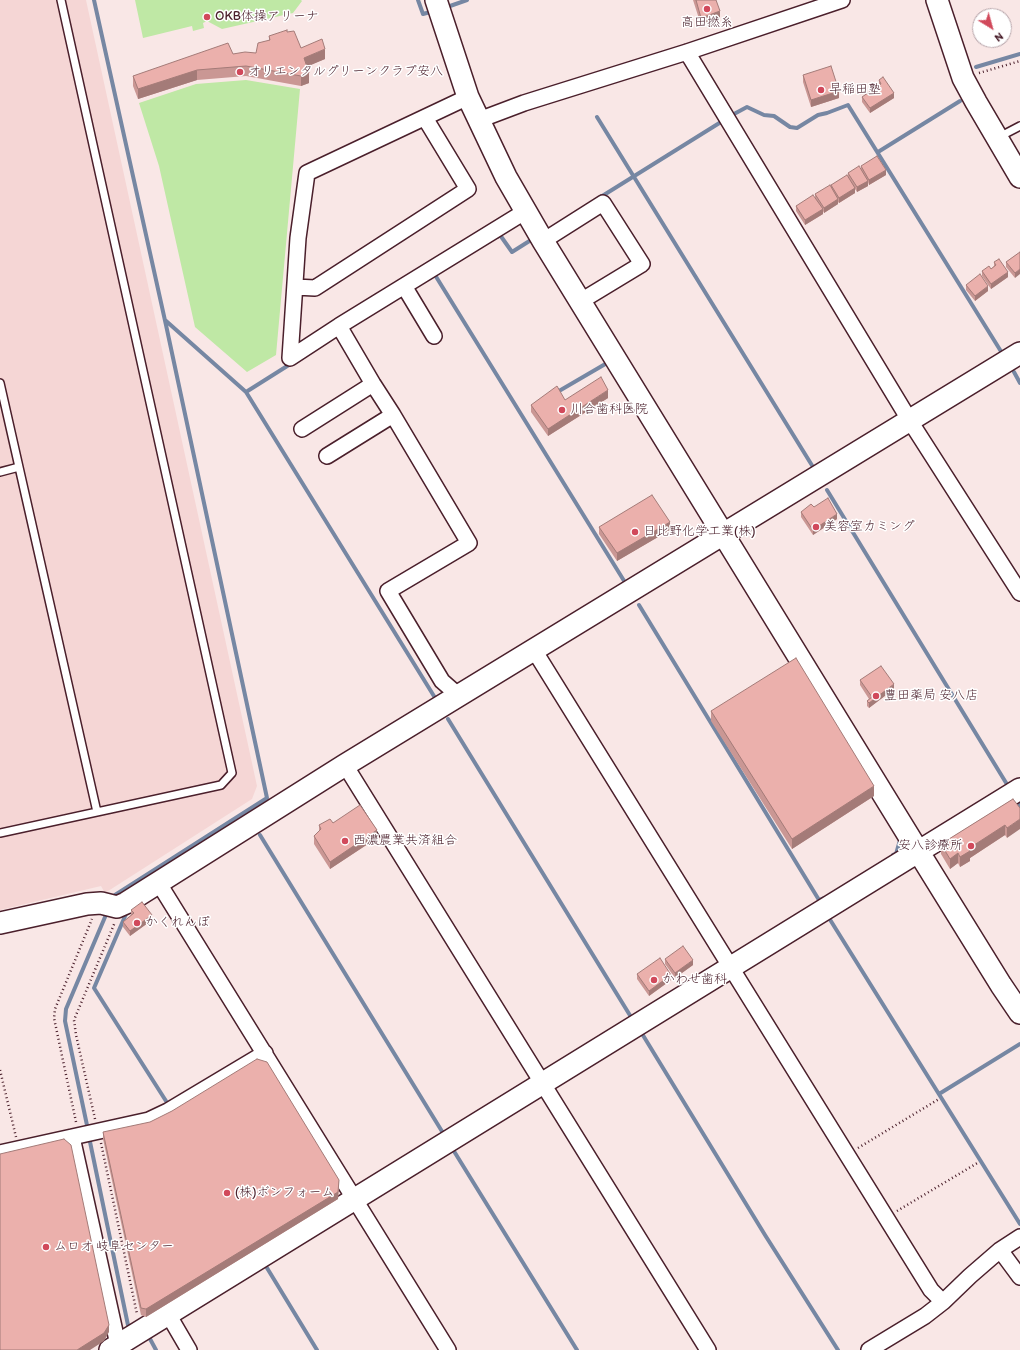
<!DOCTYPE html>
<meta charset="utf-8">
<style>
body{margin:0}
#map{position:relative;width:1020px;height:1350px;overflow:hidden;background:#f9e7e6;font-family:Itim,sans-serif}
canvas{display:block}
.north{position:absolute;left:972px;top:8px;width:40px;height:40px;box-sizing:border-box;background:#fff;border:1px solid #b7a5aa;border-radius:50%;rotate:143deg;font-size:11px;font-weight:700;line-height:16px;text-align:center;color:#4a1f2b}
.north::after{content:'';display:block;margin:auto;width:14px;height:18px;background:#d1495b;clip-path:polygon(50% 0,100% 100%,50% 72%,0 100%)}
</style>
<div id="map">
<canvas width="1020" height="1350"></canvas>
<div class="north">N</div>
</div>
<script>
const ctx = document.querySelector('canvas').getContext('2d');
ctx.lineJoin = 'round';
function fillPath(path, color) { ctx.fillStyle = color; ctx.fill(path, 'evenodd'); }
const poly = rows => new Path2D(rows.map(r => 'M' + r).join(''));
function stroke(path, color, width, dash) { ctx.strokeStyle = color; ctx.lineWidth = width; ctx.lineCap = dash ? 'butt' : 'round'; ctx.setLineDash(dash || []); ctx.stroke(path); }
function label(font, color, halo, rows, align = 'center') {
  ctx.font = font + ' Itim,"Klee One",sans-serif'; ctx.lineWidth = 3; ctx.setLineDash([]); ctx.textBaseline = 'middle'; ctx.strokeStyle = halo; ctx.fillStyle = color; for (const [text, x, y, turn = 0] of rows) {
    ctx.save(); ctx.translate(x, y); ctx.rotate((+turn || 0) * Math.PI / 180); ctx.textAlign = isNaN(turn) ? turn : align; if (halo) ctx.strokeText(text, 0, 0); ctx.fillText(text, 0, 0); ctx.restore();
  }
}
fillPath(poly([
 [0,0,86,0,257,786,252,799,105,893,101,886,0,910]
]), '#f5d6d5');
fillPath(poly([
 [135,0,301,0,302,1,293,13,222,29,207,21,203,23,204,28,193,31,192,26,143,38],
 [246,80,300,89,276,355,247,372,195,327,159,166,139,103,196,84]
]), '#bfe8a5');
stroke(poly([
 [94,0,166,325,267,798,115,895,113,900],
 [418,0,423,14,434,11],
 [450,6,467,0],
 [976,67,1020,54],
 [734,114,747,107,764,115,774,116,790,127,797,128,818,115,827,113,848,105,1002,353],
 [597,117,813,467],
 [878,152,960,101],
 [599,198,721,122],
 [497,237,500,235,512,252,531,240],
 [435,275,626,584],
 [165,320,246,392,437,701],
 [1014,372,1020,383],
 [559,391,607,363],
 [246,392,292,363],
 [827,490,1008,786],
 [639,605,819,900,824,898],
 [448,719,631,1017],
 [1016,800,1020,806],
 [260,835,443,1133,446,1132],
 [893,855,896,854,900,840],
 [128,912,126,914,94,988,166,1101],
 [829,918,1020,1224],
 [641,1032,765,1235,838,1350],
 [939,1094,1020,1044],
 [88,1130,65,1021,66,1009,108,910],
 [89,1137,129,1330],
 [452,1148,577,1350],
 [264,1263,317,1350],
 [146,1339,149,1337,156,1350]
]), '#7687a3', 4);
const lane = poly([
 [999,137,1020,126],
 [0,383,97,812],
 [0,472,19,467],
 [0,833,221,785,232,773,61,0]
]);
const street = poly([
 [687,52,910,421,1020,593],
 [479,120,524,103,687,52,842,0],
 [543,241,603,203,642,264,581,301],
 [404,286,434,336],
 [295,287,315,288,468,189,425,118],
 [339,326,526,211],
 [302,429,373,384],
 [327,456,393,415],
 [534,650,931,1290,943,1302],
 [459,696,442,681,388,591,469,543,393,415,373,384,339,326,290,358,298,238,307,173,468,97],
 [345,765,708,1350],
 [158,882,448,1350],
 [72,1137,118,1345],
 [0,1153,149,1120,168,1111,265,1053],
 [1000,1250,1020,1277],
 [168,1314,189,1350],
 [869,1350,925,1316,943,1302,970,1276,1000,1250,1020,1237]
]);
const secondary = poly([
 [436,0,468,97,506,177,543,241,918,851,1001,985,1020,1013],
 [937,0,963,78,976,102,1020,177],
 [0,923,87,904,101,903,117,907,126,903,345,765,1020,353],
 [110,1350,1020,789]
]);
stroke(lane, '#4a1f2b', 10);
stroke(street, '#4a1f2b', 18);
stroke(secondary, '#4a1f2b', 24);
stroke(poly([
 [979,73,1020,61],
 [0,1070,16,1137],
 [95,1119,76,1035,74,1020,115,922],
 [76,1122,54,1018,55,1009,92,919],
 [101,1143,137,1314],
 [858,1148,939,1099],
 [897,1211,979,1162]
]), '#4a1f2b', 2.5, [1, 3]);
stroke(lane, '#fff', 7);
stroke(street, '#fff', 15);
stroke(secondary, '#fff', 21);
fillPath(poly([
 [693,0,716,0,720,19,701,25],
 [287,32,301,48,325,59,307,66,309,83,301,86,246,76,197,80,138,99,133,86,133,76,233,54,256,53,269,40,269,36],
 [803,75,839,98,811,107,803,82],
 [879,80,894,98,870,113,862,102,862,97,879,86],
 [861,166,886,175,869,185,868,182,868,186,857,192,855,189,855,193,839,203,838,202,838,204,824,213,823,211,823,214,805,225,796,211,796,206,815,198,815,194,831,187,831,185,848,177,848,173,861,169],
 [1020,252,1015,278,1006,267,1006,262],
 [994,262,1008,277,991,289,982,276,982,271,991,269,994,266],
 [966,285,988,291,975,301,966,290],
 [608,398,548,436,531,412,531,405,565,400],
 [801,512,837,519,813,535,801,517],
 [599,527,670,530,617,561,599,534],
 [860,680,894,689,869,708,867,706,867,701,869,699,860,685],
 [711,711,874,796,792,849,711,721],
 [1013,799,1007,838,1005,835,970,858,970,861,960,867,958,863,950,869,941,854,941,844],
 [333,823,377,838,330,869,314,844,314,836,319,832,319,825],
 [131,910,152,920,130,936,123,927,123,922,131,915],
 [665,959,693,965,675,978,665,964],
 [637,974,671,980,649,996,637,979],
 [103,1132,339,1188,338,1199,146,1317,141,1315,103,1139]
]), '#ca9794');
fillPath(poly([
 [720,11,720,19,701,25,701,18],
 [325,49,325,59,304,68,304,58],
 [197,70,197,80,138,99,138,89],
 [309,73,309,83,301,86,301,76],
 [839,91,839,98,811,107,811,100],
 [894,93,894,98,870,113,870,108],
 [886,170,886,175,869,185,869,180],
 [868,181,868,186,857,192,857,187],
 [855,188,855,193,839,203,839,198],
 [838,199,838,204,824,213,824,208],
 [823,209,823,214,805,225,805,220],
 [1020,269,1020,274,1015,278,1015,273],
 [1008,272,1008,277,991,289,991,284],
 [988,286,988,291,975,301,975,296],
 [608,390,608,398,548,436,548,429],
 [837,514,837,519,813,535,813,530],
 [670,522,670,530,617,561,617,553],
 [894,684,894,689,869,708,869,703],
 [874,786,874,796,792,849,792,839],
 [1020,819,1020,829,1007,838,1007,828],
 [1005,825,1005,835,970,858,970,861,960,867,960,857,968,849],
 [377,830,377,838,330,869,330,862],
 [958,853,958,863,950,869,950,859],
 [152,915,152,920,130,936,130,931],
 [693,960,693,965,675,978,675,973],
 [671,975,671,980,649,996,649,991],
 [339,1180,338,1199,146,1317,146,1309],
 [109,1325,109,1332,104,1341,90,1350,77,1350]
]), '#a47b78');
const building = poly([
 [696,0,716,0,720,11,701,18,696,0],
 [287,30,287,32,294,31,301,48,322,39,325,49,304,58,309,73,301,76,246,66,197,70,138,89,133,76,228,43,233,54,245,52,256,53,258,43,270,40,269,36,287,30],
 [831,66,839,91,811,100,803,75,831,66],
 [883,77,894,93,870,108,862,97,881,84,879,80,883,77],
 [877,156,886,170,869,180,861,166,877,156],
 [859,166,868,181,857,187,848,173,859,166],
 [847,175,855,188,839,198,831,185,847,175],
 [830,185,838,199,824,208,815,194,830,185],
 [813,195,823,209,805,220,796,206,813,195],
 [1020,252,1020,269,1015,273,1006,262,1020,252],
 [999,259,1008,272,991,284,982,271,989,266,991,269,996,265,994,262,999,259],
 [980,274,988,286,975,296,966,285,980,274],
 [601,377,608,390,548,429,531,405,557,386,565,400,601,377],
 [652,495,670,522,617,553,599,527,652,495],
 [828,498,837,514,813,530,801,512,811,504,814,507,828,498],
 [796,658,874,786,792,839,711,711,796,658],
 [881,666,894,684,869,703,867,701,872,697,860,680,881,666],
 [1013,799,1020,808,1020,819,1007,828,1005,825,968,849,970,851,960,857,958,853,950,859,941,844,1013,799],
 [360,805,377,830,330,862,314,836,321,829,319,825,330,819,333,823,360,805],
 [142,902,152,915,130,931,123,922,134,913,131,910,142,902],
 [683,946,693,960,675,973,665,959,683,946],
 [660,958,671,975,649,991,637,974,660,958],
 [257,1059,267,1062,339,1180,338,1192,146,1309,141,1308,103,1132,150,1122,172,1111,257,1059],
 [64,1139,71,1145,109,1325,104,1333,77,1350,0,1350,0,1154,64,1139]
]);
fillPath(building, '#ebb0ac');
stroke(building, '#a47b78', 1);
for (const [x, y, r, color] of [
 [707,9,4,"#d1495b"],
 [207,17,4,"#d1495b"],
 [240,72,4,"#d1495b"],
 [821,90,4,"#d1495b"],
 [562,410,4,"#d1495b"],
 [816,527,4,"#d1495b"],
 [635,532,4,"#d1495b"],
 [876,696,4,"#d1495b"],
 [345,841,4,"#d1495b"],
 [971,846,4,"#d1495b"],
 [137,923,4,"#d1495b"],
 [654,980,4,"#d1495b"],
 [227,1193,4,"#d1495b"],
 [46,1247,4,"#d1495b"]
]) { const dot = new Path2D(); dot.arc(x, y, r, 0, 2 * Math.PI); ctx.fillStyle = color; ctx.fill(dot); stroke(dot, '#fff', 1.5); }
label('13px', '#4a1f2b', '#fff', [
 ["OKB体操アリーナ",215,17],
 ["高田撚糸",707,23,"center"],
 ["オリエンタルグリーンクラブ安八",248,72],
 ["早稲田塾",829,90],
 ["川合歯科医院",570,410],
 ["美容室カミング",824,527],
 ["日比野化学工業(株)",643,532],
 ["豊田薬局 安八店",884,696],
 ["西濃農業共済組合",353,841],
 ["安八診療所",963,846,"right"],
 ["かくれんぼ",145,923],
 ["かわせ歯科",662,980],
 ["(株)ボンフォーム",235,1193],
 ["ムロオ 岐阜センター",54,1247]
], 'left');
</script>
